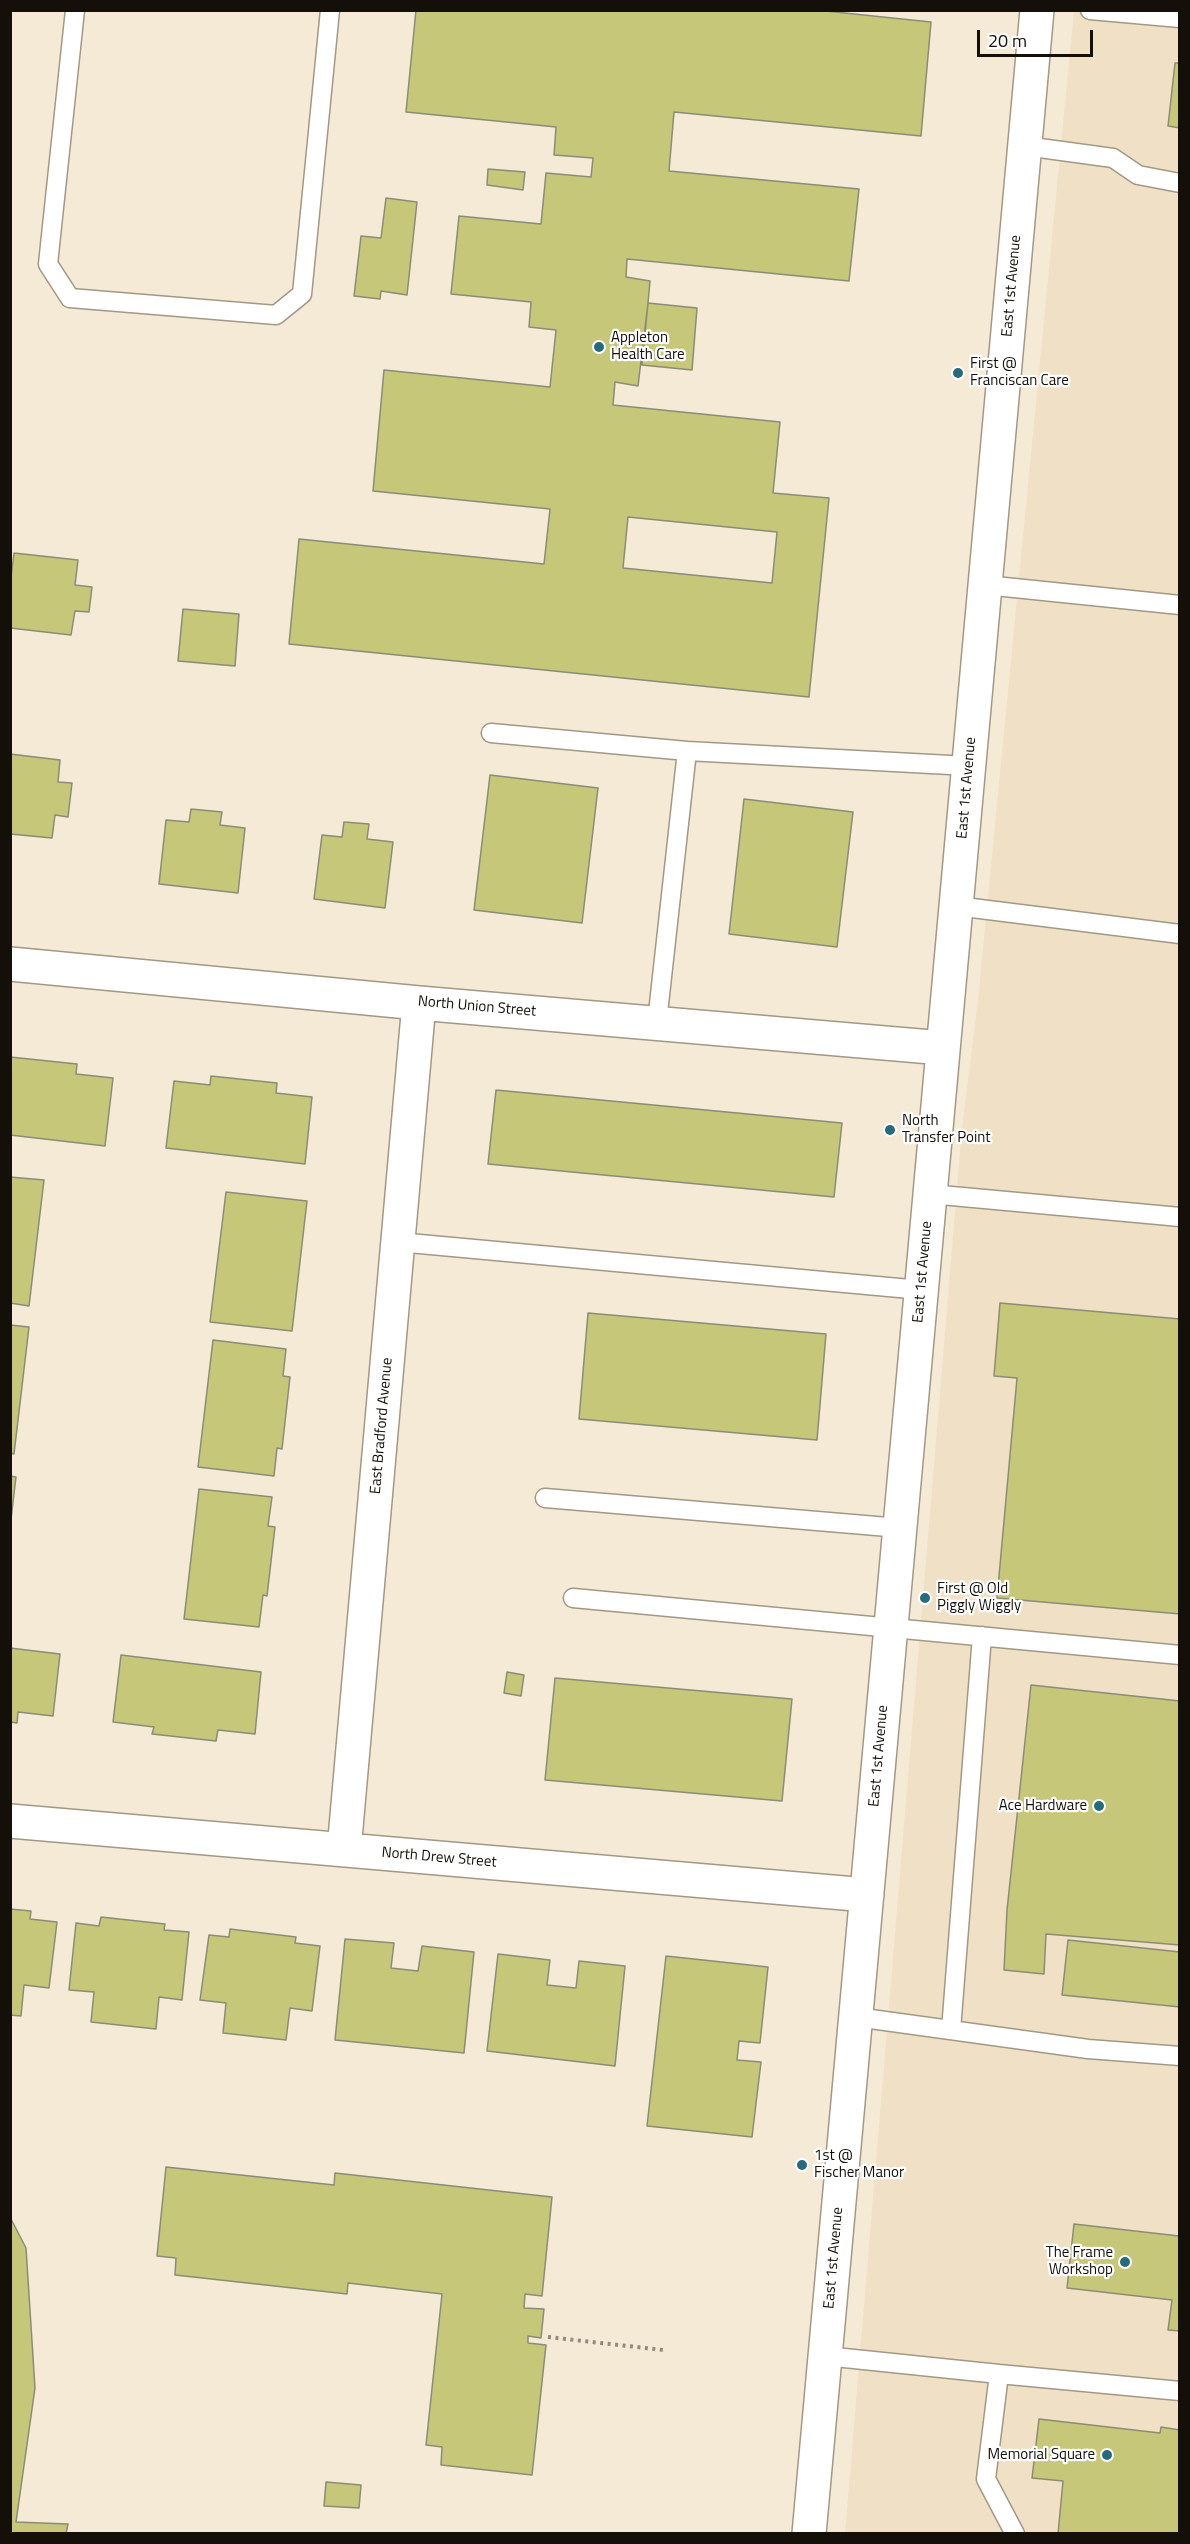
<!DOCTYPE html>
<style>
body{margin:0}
#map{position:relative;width:1190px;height:2544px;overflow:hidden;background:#f5ead6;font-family:"Titillium Web",sans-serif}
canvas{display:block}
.frame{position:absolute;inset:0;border:12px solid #141009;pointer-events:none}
.scale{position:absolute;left:977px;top:30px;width:116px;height:27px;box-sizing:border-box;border:3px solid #141009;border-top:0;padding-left:8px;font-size:18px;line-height:21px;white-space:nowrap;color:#141009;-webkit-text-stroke:4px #fff;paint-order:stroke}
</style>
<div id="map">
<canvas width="1190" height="2544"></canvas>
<div class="frame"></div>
<div class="scale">20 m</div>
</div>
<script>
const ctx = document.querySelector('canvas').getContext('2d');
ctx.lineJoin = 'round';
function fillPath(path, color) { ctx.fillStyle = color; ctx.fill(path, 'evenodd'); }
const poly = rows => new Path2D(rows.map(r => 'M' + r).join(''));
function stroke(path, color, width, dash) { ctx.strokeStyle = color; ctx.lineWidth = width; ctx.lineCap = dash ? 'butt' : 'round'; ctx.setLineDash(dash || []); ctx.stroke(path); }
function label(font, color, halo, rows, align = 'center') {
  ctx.font = font + ' "Titillium Web",sans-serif'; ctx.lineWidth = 4.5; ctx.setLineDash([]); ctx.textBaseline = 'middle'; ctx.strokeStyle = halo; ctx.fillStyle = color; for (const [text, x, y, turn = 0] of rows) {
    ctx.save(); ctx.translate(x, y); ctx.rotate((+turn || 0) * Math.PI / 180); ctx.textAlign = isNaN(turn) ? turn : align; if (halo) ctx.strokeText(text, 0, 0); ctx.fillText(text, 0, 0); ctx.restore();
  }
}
fillPath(poly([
 [1074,11,1179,11,1179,2533,845,2534,962,1128,978,1000]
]), '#f0e1c6');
const building = poly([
 [416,10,816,10,931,22,921,136,674,112,669,171,859,189,849,281,627,259,626,277,650,281,648,303,638,386,615,382,613,405,780,422,773,493,829,498,809,697,289,644,299,539,544,564,550,509,373,491,384,370,550,387,556,330,529,327,531,302,451,294,459,216,541,224,546,173,591,177,593,158,554,155,556,127,406,112,416,10],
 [628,517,777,532,772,583,623,568,628,517],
 [1175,63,1180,63,1180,128,1168,126,1175,63],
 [488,169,525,172,523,190,487,185,488,169],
 [386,198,417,202,407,295,381,291,380,299,354,296,361,236,381,238,386,198],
 [648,303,697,308,692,370,642,365,648,303],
 [14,553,78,560,75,585,92,587,89,612,75,611,71,635,10,628,10,586,14,553],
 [183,609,239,614,235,666,178,661,183,609],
 [10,754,60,760,58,782,72,783,68,817,55,815,52,838,10,834,10,754],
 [490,775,598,788,582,923,474,910,490,775],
 [744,799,853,812,837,947,729,934,744,799],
 [191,809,222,812,220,825,245,828,238,893,159,884,166,820,189,822,191,809],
 [344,822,369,824,367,839,393,842,385,908,314,899,322,835,342,837,344,822],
 [10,1057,77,1064,76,1074,113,1078,105,1146,10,1135,10,1057],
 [211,1076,277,1083,276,1093,312,1097,305,1164,166,1148,174,1081,210,1085,211,1076],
 [496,1090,842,1123,834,1197,488,1164,496,1090],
 [10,1177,44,1180,29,1306,10,1303,10,1177],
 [226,1192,307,1201,292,1331,210,1322,226,1192],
 [1000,1303,1180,1319,1180,1614,997,1598,1017,1378,994,1376,1000,1303],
 [588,1313,826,1334,817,1440,579,1419,588,1313],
 [10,1325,29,1327,14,1454,10,1453,10,1325],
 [213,1340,286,1349,283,1376,290,1377,282,1449,277,1448,274,1476,198,1467,213,1340],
 [10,1476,16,1477,10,1528,10,1476],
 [199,1489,272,1497,268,1526,275,1527,267,1596,263,1595,259,1627,184,1619,199,1489],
 [10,1648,60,1654,53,1716,18,1712,17,1723,10,1722,10,1648],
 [121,1655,261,1672,255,1734,218,1730,216,1741,152,1734,154,1727,113,1722,121,1655],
 [507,1672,524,1675,521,1696,504,1693,507,1672],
 [555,1678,792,1699,782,1801,545,1780,555,1678],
 [1031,1685,1180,1701,1180,1945,1046,1934,1044,1974,1004,1970,1007,1910,1031,1685],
 [10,1909,31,1911,30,1919,57,1922,49,1988,24,1985,21,2016,10,2015,10,1909],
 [101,1917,165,1924,164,1930,189,1932,182,2000,159,1997,156,2029,91,2022,94,1992,69,1990,76,1923,99,1926,101,1917],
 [230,1929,296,1937,295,1943,320,1946,312,2011,290,2008,286,2040,223,2033,226,2003,200,2000,209,1935,229,1937,230,1929],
 [345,1939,394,1943,391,1968,418,1971,422,1946,474,1952,464,2053,335,2040,345,1939],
 [1068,1940,1180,1952,1180,2007,1062,1995,1068,1940],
 [498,1954,550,1960,547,1985,576,1988,579,1961,625,1966,615,2066,487,2051,498,1954],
 [666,1956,768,1967,760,2043,739,2041,737,2060,761,2062,752,2137,647,2126,666,1956],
 [166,2167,334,2185,335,2173,552,2197,542,2296,525,2294,524,2308,544,2309,541,2338,528,2336,528,2343,546,2345,532,2475,441,2465,442,2447,426,2445,442,2294,348,2283,347,2294,175,2275,176,2258,157,2256,166,2167],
 [10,2217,26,2248,35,2388,16,2522,68,2524,66,2534,10,2534,10,2217],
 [1074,2224,1179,2236,1180,2233,1180,2331,1168,2330,1172,2300,1067,2288,1074,2224],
 [1039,2419,1160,2433,1161,2427,1180,2430,1180,2534,1058,2534,1063,2481,1032,2478,1039,2419],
 [326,2482,361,2485,359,2508,324,2506,326,2482]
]);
fillPath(building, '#c6c778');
stroke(building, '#8b8c78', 1.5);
const lane = poly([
 [75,10,48,264,70,298,276,315,302,294,330,10],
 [1090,10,1180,18],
 [1025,146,1113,158,1138,175,1180,183],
 [985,585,1180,605],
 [491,733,687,751],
 [956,906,1180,934],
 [657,1022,687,751,969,766],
 [930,1194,1180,1217],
 [398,1242,921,1290],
 [545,1498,900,1528],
 [573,1598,1180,1655],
 [856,2017,1088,2049,1180,2056],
 [951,2030,982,1636],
 [825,2356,999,2374],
 [1015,2534,986,2479,999,2374,1180,2391]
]);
const street = poly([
 [10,964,419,1003,943,1048],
 [10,1821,867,1895],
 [344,1850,419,1003],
 [809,2534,1037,10]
]);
stroke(lane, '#a29885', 21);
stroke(street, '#a29885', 36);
stroke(poly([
 [548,2337,663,2350]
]), '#938b7c', 4, [3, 4.5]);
stroke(lane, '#fff', 18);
stroke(street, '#fff', 33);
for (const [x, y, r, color] of [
 [599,347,6,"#266b7b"],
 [958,373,6,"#266b7b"],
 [890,1130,6,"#266b7b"],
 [925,1598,6,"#266b7b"],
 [1099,1806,6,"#266b7b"],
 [802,2165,6,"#266b7b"],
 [1125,2262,6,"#266b7b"],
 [1107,2455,6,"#266b7b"]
]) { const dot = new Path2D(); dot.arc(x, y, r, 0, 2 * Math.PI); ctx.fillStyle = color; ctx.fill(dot); stroke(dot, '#fff', 2); }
label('15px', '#141009', '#fff', [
 ["East 1st Avenue",1012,286,-85],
 ["East 1st Avenue",967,788,-85],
 ["North Union Street",477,1007,5],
 ["East 1st Avenue",923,1272,-85],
 ["East Bradford Avenue",382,1426,-85],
 ["East 1st Avenue",879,1756,-85],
 ["North Drew Street",439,1858,5],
 ["East 1st Avenue",834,2258,-85]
]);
label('15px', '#141009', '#fff', [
 ["Appleton",611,338],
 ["Health Care",611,355],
 ["First @",970,364],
 ["Franciscan Care",970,381],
 ["North",902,1121],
 ["Transfer Point",902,1138],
 ["First @ Old",937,1589],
 ["Piggly Wiggly",937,1606],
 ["Ace Hardware",1087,1806,"right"],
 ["1st @",814,2156],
 ["Fischer Manor",814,2173],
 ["The Frame",1113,2253,"right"],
 ["Workshop",1113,2270,"right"],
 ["Memorial Square",1095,2455,"right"]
], 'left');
</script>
